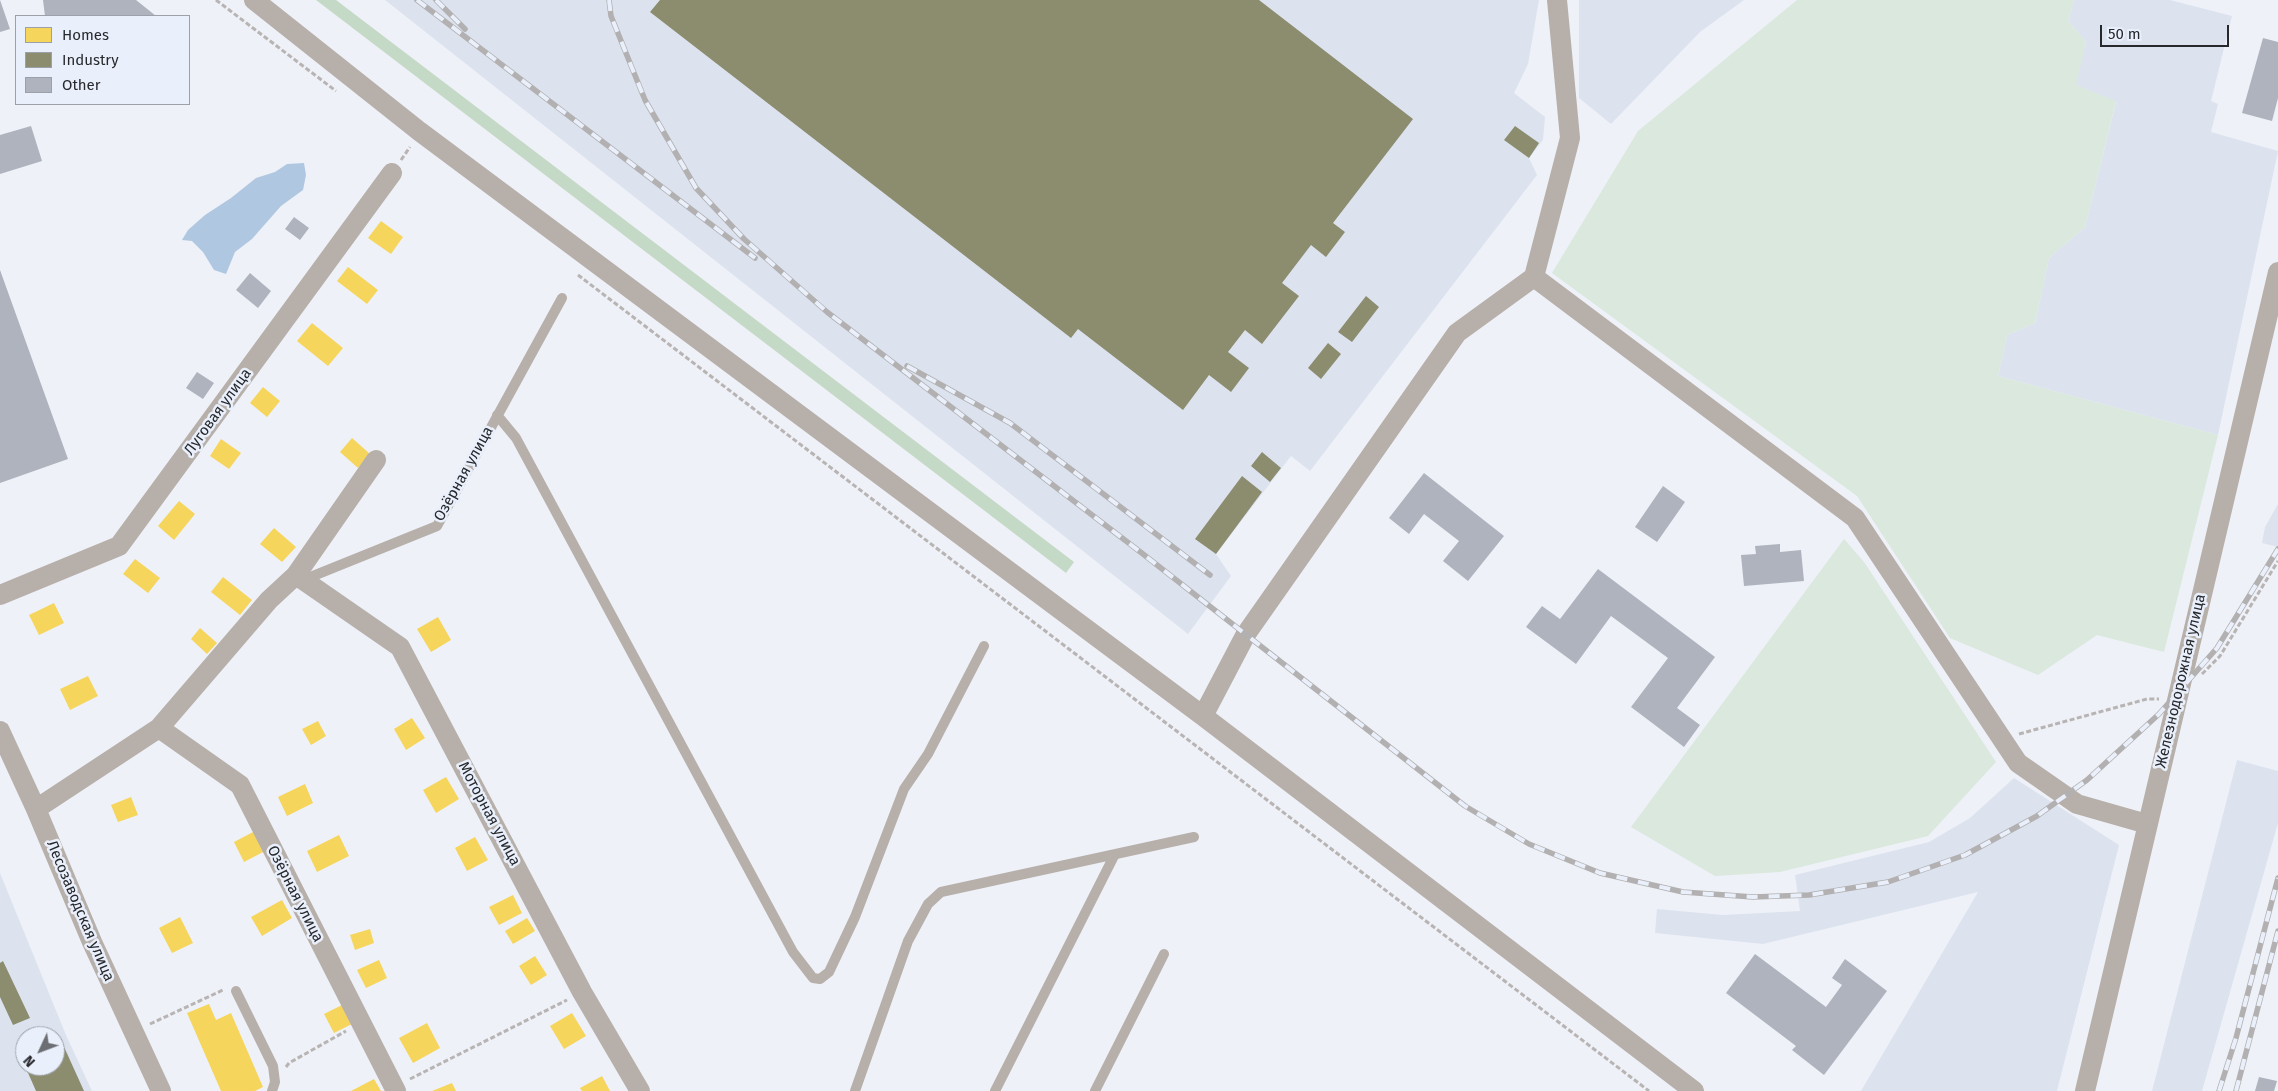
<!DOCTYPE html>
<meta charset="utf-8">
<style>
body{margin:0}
#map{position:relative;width:2278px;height:1091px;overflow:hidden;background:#eef1f7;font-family:"Fira Sans",sans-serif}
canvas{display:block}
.legend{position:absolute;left:15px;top:15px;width:175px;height:90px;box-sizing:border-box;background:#eaf0fb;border:1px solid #9ca0a8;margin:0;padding:6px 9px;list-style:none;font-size:15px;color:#26282c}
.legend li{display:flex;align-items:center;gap:10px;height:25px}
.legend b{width:25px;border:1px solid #9ca0a8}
.north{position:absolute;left:15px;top:1026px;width:50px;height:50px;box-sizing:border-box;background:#eaf0fb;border:1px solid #9ca0a8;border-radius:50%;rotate:227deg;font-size:14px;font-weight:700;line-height:20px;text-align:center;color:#26282c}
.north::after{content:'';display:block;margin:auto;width:18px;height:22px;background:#6c6e73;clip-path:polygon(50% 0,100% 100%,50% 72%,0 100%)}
.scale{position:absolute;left:2100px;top:25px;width:129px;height:22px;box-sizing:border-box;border:2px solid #26282c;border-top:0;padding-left:6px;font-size:15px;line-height:18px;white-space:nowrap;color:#26282c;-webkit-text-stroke:4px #eaf0fb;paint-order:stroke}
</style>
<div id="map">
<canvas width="2278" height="1091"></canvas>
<ul class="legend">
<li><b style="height:14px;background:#f6d55c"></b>Homes</li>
<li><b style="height:14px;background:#8c8c6e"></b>Industry</li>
<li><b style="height:14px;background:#aeb3bd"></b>Other</li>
</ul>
<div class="north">N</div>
<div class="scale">50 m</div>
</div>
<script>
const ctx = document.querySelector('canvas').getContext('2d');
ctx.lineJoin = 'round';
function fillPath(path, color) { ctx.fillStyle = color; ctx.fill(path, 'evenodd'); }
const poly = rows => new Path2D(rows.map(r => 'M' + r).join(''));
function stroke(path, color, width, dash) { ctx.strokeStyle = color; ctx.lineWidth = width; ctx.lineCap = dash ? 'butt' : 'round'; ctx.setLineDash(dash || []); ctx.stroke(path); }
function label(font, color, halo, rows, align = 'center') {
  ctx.font = font + ' "Fira Sans",sans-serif'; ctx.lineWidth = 5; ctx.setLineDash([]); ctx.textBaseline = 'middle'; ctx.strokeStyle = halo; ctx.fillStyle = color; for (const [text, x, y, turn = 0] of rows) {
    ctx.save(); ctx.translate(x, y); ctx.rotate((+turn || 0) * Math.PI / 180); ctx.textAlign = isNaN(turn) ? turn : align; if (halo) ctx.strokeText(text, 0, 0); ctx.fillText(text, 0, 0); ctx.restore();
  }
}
fillPath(poly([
 [385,0,1539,0,1528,64,1514,93,1545,117,1543,140,1529,158,1537,175,1310,471,1291,456,1216,554,1231,576,1188,634],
 [1579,0,1744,0,1700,32,1611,124,1579,98],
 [2074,0,2170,0,2232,16,2211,101,2218,104,2211,132,2278,151,2218,435,1998,376,2007,335,2035,323,2049,258,2085,227,2116,102,2075,85,2086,42,2068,21],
 [2278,504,2278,547,2262,543,2265,527],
 [2237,760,2278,771,2278,823,2202,1091,2152,1091],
 [2014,778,2119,845,2057,1091,1861,1091,1978,892,1763,944,1655,933,1657,909,1723,915,1800,911,1795,875,1929,842,1970,818],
 [0,873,66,1035,92,1091,0,1091],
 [25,1036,55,1036,55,1066,25,1066]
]), '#dce3ef');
fillPath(poly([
 [1797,0,2074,0,2068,21,2086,42,2076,85,2116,101,2085,227,2049,258,2035,323,2007,335,1998,376,2218,435,2164,652,2097,635,2038,675,1950,638,1857,496,1552,273,1638,131],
 [1844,539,1864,562,1996,762,1928,836,1780,872,1715,876,1631,827]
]), '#dae8dd');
fillPath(poly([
 [316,0,336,0,1074,562,1066,573]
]), '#c5d9c7');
fillPath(poly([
 [304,163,306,175,303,190,281,206,252,239,235,252,226,274,214,270,203,252,192,241,182,240,188,230,205,215,231,198,256,178,275,172,287,164]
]), '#b0c7e2');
fillPath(poly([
 [381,221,403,237,391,254,368,238],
 [348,267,378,290,367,304,337,281],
 [312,323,343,348,328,366,297,341],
 [263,387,280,401,267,417,250,403],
 [352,438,370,454,358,468,340,452],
 [221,439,241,453,229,469,210,456],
 [179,501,195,514,174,540,158,526],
 [274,528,296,547,282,562,260,544],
 [135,559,160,578,148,593,123,574],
 [223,577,252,600,240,615,211,592],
 [54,603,64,623,39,635,29,615],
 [438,617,451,640,431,652,417,629],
 [200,628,217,643,207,654,191,639],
 [88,676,98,696,70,710,60,689],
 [412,718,425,738,406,750,394,729],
 [318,721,326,736,311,745,302,729],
 [446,777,459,799,436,813,423,790],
 [305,784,313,803,287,816,278,797],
 [131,797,138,815,118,822,111,805],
 [255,831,265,851,244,862,234,842],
 [339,835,349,856,317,872,307,851],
 [475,837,488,860,467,871,455,848],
 [513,895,522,913,499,925,489,907],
 [282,900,292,918,262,936,251,917],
 [180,917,193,943,172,953,159,928],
 [527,918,535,931,513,944,505,931],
 [370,929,374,943,355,950,350,935],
 [535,956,547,975,531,985,519,966],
 [379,960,387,978,366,988,357,970],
 [209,1004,216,1020,231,1013,263,1087,255,1091,221,1091,187,1013],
 [344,1004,354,1023,334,1033,324,1014],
 [572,1013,586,1036,564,1049,550,1026],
 [427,1023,440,1048,413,1063,399,1038],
 [602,1076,610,1091,582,1091,580,1088],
 [374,1079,381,1091,351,1091],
 [452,1083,456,1091,432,1091]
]), '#f6d55c');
fillPath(poly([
 [660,0,1259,0,1413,119,1333,223,1345,232,1326,257,1311,245,1282,283,1299,296,1262,344,1245,330,1228,352,1249,368,1231,392,1209,375,1183,410,1078,329,1071,338,650,12],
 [1515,126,1539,143,1529,158,1504,140],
 [1366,296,1379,307,1352,342,1338,332],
 [1328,343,1341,354,1321,379,1308,368],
 [1262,452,1281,468,1270,482,1251,466],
 [1242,476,1262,492,1216,554,1195,539],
 [3,961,30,1018,13,1025,0,997,0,963],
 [60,1038,84,1091,36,1091,25,1066,55,1066,55,1041],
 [25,1054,25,1066,21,1056]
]), '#8c8c6e');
fillPath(poly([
 [0,0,10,29,0,32],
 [43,0,136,0,156,16,45,16],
 [2263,38,2278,42,2278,98,2272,121,2242,113],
 [31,126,42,161,0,174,0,135],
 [294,217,309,228,300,240,285,229],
 [0,270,68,459,0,483],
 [250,273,271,291,258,308,236,290],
 [197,372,214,383,203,399,186,388],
 [1424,473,1504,536,1468,581,1443,561,1459,541,1424,514,1409,534,1389,518],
 [1663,486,1685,502,1657,542,1635,527],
 [1780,544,1780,552,1801,550,1804,581,1744,586,1741,555,1756,554,1755,546],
 [1598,569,1715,657,1677,708,1700,725,1684,747,1631,707,1668,658,1611,616,1576,664,1526,627,1542,606,1560,619],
 [1755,954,1826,1007,1842,985,1832,978,1845,959,1887,991,1824,1075,1792,1050,1796,1046,1726,993],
 [2259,1077,2277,1081,2274,1091,2255,1091]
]), '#aeb3bd');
stroke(poly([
 [216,0,336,91],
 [401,160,410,147],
 [578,275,1649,1091],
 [2202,674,2220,656,2278,561],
 [2019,734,2147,699,2159,699],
 [150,1024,223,990],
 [286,1067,289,1063,346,1031],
 [410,1079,567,1000]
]), '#b8b4b3', 3, [5, 2.5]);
stroke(poly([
 [497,415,516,438,793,952,813,978,820,979,829,972,855,917,904,789,928,754,984,646],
 [303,580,437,526,562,298],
 [236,991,273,1066,275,1082,272,1091],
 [855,1091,908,941,928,904,941,892,1194,837],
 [995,1091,1115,854],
 [1095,1091,1164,954]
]), '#b7afaa', 10);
stroke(poly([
 [254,0,419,131,1203,716,1694,1091],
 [1557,0,1570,138,1534,277,1855,518,2018,763,2077,804,2147,824],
 [296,575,400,647,582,992,640,1091],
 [0,595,119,546,392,173],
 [1203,716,1246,634,1457,333,1534,277],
 [159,728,240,785,396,1091],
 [0,731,36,809,92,942,161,1091],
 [36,809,159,728,269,600,296,575,376,460],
 [2085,1091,2278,272]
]), '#b7afaa', 20);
const rail = poly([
 [417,0,755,258],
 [436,0,465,29],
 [609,0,611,16,645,100,696,188,744,239,827,312,1143,554,1465,806,1529,844,1600,873,1683,892,1753,897,1809,895,1888,882,1965,855,2037,816,2087,780,2159,714,2217,648,2278,549],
 [907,366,1010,423,1210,575],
 [2219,1091,2236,1038,2278,878],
 [2236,1091,2278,931]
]);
stroke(rail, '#b2b0b0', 5.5);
stroke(rail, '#eaf0fb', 4, [11]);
label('15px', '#26282c', '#eaf0fb', [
 ["Луговая улица",218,412,-54],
 ["Озёрная улица",464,474,-61],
 ["Железнодорожная улица",2181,681,-77],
 ["Моторная улица",489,814,62],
 ["Озёрная улица",295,894,63],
 ["Лесозаводская улица",80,911,67]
]);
</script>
